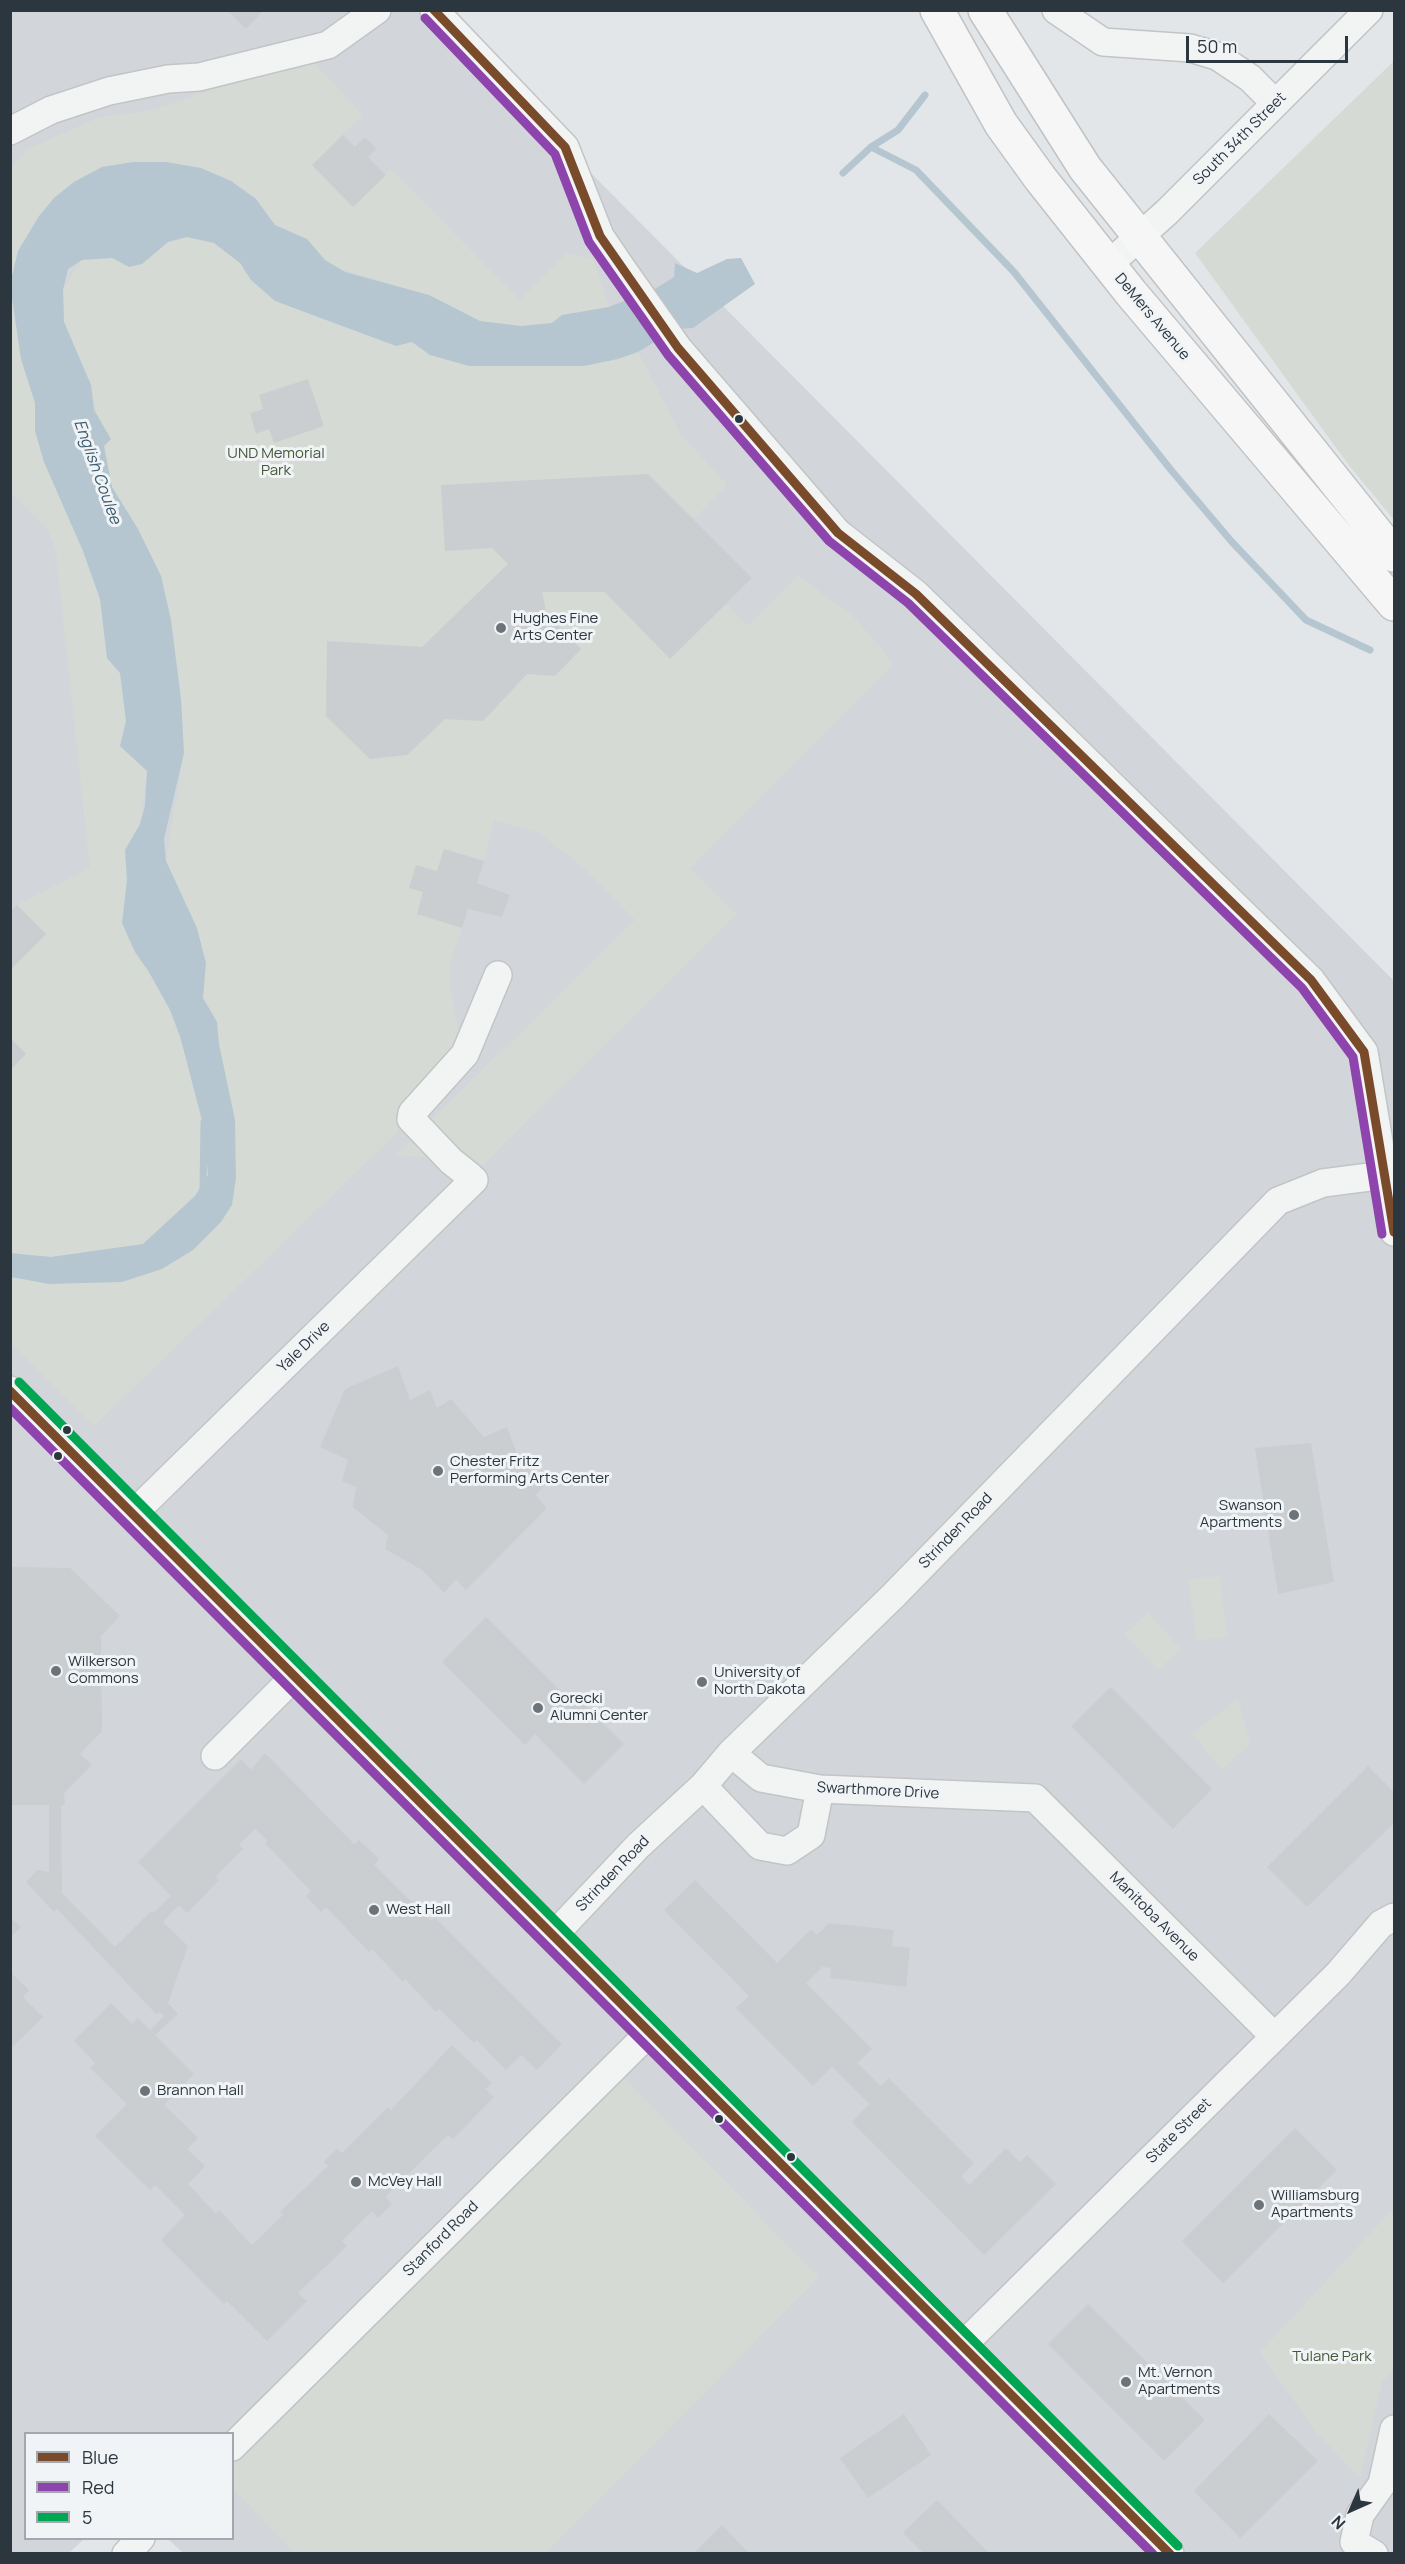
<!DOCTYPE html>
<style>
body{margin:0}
#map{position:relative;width:1405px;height:2564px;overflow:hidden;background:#e3e6e8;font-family:Manrope,sans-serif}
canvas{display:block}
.frame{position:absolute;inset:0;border:12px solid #2c363f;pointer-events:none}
.legend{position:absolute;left:24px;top:2432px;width:210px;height:108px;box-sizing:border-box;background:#f1f4f6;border:2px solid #a2a8ad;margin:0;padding:8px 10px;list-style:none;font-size:18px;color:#2c363f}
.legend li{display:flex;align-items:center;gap:12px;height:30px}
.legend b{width:30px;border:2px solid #a2a8ad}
.north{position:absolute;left:1321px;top:2480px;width:60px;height:60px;-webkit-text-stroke:4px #f1f4f6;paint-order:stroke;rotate:225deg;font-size:16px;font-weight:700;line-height:24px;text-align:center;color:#2c363f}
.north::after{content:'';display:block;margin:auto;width:21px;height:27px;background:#2c363f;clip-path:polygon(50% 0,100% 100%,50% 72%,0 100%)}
.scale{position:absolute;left:1186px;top:36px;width:162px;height:27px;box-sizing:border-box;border:3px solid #2c363f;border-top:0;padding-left:8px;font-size:18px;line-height:21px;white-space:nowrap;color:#2c363f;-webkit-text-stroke:4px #f1f4f6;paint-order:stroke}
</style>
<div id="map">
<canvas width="1405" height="2564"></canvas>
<div class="frame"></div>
<ul class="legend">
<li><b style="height:8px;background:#7a4b2a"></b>Blue</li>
<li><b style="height:8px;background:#8e44ad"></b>Red</li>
<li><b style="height:8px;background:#00a651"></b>5</li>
</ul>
<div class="north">N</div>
<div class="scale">50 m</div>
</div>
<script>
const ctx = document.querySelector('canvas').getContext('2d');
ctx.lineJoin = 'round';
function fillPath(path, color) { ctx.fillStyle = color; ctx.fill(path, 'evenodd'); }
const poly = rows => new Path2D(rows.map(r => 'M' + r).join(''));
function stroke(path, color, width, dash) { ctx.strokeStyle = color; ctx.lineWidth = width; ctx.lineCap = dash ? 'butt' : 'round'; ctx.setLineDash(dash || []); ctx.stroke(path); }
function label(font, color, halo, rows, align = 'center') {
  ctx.font = font + ' Manrope,sans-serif'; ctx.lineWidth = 6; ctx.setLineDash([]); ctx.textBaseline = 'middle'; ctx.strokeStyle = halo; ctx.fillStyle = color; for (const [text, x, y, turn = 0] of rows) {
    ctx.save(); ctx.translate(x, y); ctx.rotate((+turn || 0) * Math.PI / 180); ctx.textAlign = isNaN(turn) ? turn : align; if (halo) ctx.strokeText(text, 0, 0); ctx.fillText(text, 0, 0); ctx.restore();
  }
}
fillPath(poly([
 [11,11,434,11,565,147,1394,981,1394,2553,183,2553,168,2539,232,2538,232,2434,26,2434,26,2538,84,2539,69,2553,11,2554]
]), '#d2d6da');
fillPath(poly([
 [312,61,363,115,312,165,353,207,391,169,520,300,567,253,593,259,609,307,562,315,552,323,521,326,480,321,429,295,340,269,325,260,307,239,275,225,256,199,231,181,201,168,166,162,102,167,74,182,54,198,13,271,12,298,17,331,21,359,35,403,35,431,44,462,83,551,100,599,107,658,120,673,126,721,120,746,147,770,140,824,125,850,127,880,122,923,135,952,149,972,170,1010,204,1106,208,1175,195,1196,143,1244,51,1257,11,1253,10,1070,26,1054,11,1038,11,970,46,934,17,905,90,868,56,551,47,528,11,492,11,168,26,150,100,117,150,111,264,73],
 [1394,61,1394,520,1347,463,1195,253],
 [187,237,214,243,307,313,412,341,430,355,584,366,638,352,680,433,727,485,694,519,648,474,441,485,445,551,492,548,508,564,422,647,328,641,326,716,370,759,407,755,445,719,483,721,527,674,555,676,581,648,547,616,542,592,605,592,670,658,726,604,747,626,798,576,853,616,894,664,690,869,737,914,477,1171,444,1158,396,1155,635,920,584,868,538,832,494,820,484,861,444,849,437,871,410,888,423,892,417,914,462,928,451,959,450,982,461,1049,411,1119,94,1426,11,1343,10,1276,49,1284,232,1206,217,1022,203,998,183,900,166,861,184,753,181,699,171,620,161,576,138,529,112,487,91,385,64,322,63,290,81,260,112,258,129,267,168,242],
 [1219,1576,1228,1637,1197,1641,1188,1580],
 [1148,1613,1181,1649,1158,1670,1125,1634],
 [1238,1699,1250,1744,1222,1769,1192,1734],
 [614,2068,819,2277,546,2553,295,2553,233,2489,233,2447],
 [1394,2208,1394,2369,1382,2382,1360,2478,1315,2431,1260,2352]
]), '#d5dbd4');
fillPath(poly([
 [133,162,166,162,201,168,231,181,256,199,275,225,307,239,325,260,345,272,429,295,480,321,521,326,552,323,562,315,609,307,655,289,674,277,675,263,697,273,727,259,741,258,755,284,693,328,676,329,638,352,618,359,584,366,469,366,430,355,412,342,396,346,275,301,251,280,240,263,214,243,187,237,168,242,142,264,129,267,112,258,82,260,68,269,63,290,64,322,91,385,94,410,111,439,104,446,112,487,138,529,161,576,171,620,181,699,184,753,164,839,166,861,197,928,206,963,203,998,217,1022,219,1044,235,1120,236,1178,232,1205,221,1222,193,1250,162,1269,122,1282,49,1284,11,1277,10,1253,51,1257,143,1244,195,1196,208,1175,204,1128,180,1036,170,1010,149,972,135,952,122,923,127,880,125,850,140,824,145,806,147,771,120,746,126,721,120,673,107,658,100,599,83,551,44,462,35,431,35,403,21,359,12,298,12,276,18,251,39,216,54,198,74,182,102,167]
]), '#b5c6d0');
stroke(poly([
 [871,147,916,170,1014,272,1171,470,1232,542,1306,620,1370,650],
 [843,173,871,147,898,130,925,95],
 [203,1189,204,1122]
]), '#b5c6d0', 7);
fillPath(poly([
 [227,10,264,10,246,29],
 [343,135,355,147,365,137,376,149,368,157,386,175,353,207,312,165],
 [308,379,324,426,274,443,269,429,256,434,250,413,263,409,259,395],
 [648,474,752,578,670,659,605,592,542,592,547,616,581,649,555,676,527,674,483,721,445,719,407,755,370,759,326,716,327,641,422,647,508,564,492,548,445,551,441,485],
 [444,849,484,861,477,883,510,895,502,917,468,909,462,928,417,914,423,892,409,888,416,865,437,871],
 [17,905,46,934,10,970,10,912],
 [10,1038,26,1054,10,1070],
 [398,1366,410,1400,430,1390,437,1408,451,1399,484,1437,507,1427,519,1459,546,1484,535,1495,547,1508,466,1590,456,1579,444,1593,422,1570,385,1549,388,1535,353,1507,356,1487,342,1481,348,1460,320,1447,345,1389],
 [1311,1443,1334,1582,1278,1594,1255,1448],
 [10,1567,70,1568,120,1616,101,1636,102,1731,80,1754,92,1765,64,1793,65,1805,61,1805,62,1893,115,1947,151,1911,154,1913,171,1896,138,1862,241,1759,251,1770,265,1753,354,1844,359,1840,379,1859,374,1865,431,1921,435,1918,562,2044,537,2070,521,2055,506,2070,477,2040,474,2043,439,2009,436,2012,405,1979,403,1982,372,1949,369,1952,326,1907,321,1912,306,1896,311,1891,265,1843,268,1841,255,1829,239,1844,243,1849,215,1877,219,1880,187,1913,179,1905,163,1922,188,1946,168,2003,178,2014,155,2035,194,2074,164,2105,198,2138,187,2149,205,2166,188,2184,216,2214,219,2210,252,2245,283,2215,280,2212,328,2166,324,2161,337,2149,342,2153,388,2107,391,2110,452,2045,492,2083,485,2089,494,2097,453,2139,448,2135,385,2197,392,2204,378,2218,372,2211,342,2241,347,2246,298,2293,307,2301,267,2341,227,2301,224,2304,161,2240,185,2215,155,2185,150,2190,95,2136,127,2104,90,2068,95,2063,74,2041,111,2003,132,2024,138,2018,150,2030,164,2016,160,2012,156,2014,57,1909,54,1912,26,1882,37,1870,49,1872,49,1805,10,1805],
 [486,1617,567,1697,572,1692,624,1744,584,1784,535,1734,525,1745,442,1662],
 [1111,1687,1212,1789,1173,1829,1071,1726],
 [1368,1766,1394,1792,1394,1823,1307,1907,1267,1867],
 [695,1880,777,1963,811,1929,817,1935,829,1923,894,1930,892,1946,910,1948,906,1987,830,1978,831,1968,822,1967,806,1983,872,2049,857,2063,881,2086,889,2078,974,2163,961,2176,969,2185,1006,2148,1020,2162,1027,2155,1056,2184,984,2255,852,2122,869,2104,832,2067,813,2086,736,2008,749,1996,664,1910],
 [10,1917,21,1927,10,1938],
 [10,1972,29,1990,23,1997,43,2017,10,2049],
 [1295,2128,1337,2170,1223,2283,1182,2241],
 [1088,2304,1205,2420,1164,2461,1048,2344],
 [904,2414,931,2455,868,2498,840,2458],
 [1269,2414,1318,2461,1240,2538,1194,2491],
 [937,2500,990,2554,924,2554,903,2533],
 [722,2525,750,2554,693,2554]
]), '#cbced0');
const minor = poly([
 [434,10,565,147,600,236,621,267,678,348,838,533,916,594,1311,980,1364,1052,1394,1232],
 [1056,10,1103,42,1190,48,1217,56,1250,78,1275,103],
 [10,131,51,110,109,91,168,79,199,77,328,45,377,10],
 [1108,265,1167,212,1369,10],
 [471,1177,451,1161,411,1119,412,1113,465,1054,498,975],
 [10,1390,225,1608,1170,2554],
 [133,1514,474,1180],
 [731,1753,761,1778,820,1789,1035,1798,1274,2036],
 [215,1756,294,1677],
 [703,1786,760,1846,787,1851,811,1835,820,1789],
 [553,1936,638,1846,703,1786,731,1753,893,1596,1278,1201,1323,1183,1385,1175],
 [962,2346,1338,1974,1381,1924,1394,1917],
 [232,2447,650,2032],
 [126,2554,141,2538],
 [1374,2554,1354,2542,1360,2515,1382,2484,1394,2429]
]);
const major = poly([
 [937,10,1001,124,1040,178,1131,293,1394,604],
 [985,10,1085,168,1394,555]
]);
stroke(minor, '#c2c4c6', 30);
stroke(major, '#c0c3c5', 36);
stroke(minor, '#f2f4f4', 27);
stroke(major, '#f6f6f6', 33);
stroke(poly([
 [434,10,565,147,600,236,678,348,838,533,916,594,1311,980,1364,1052,1394,1232],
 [10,1391,1170,2554]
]), '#7a4b2a', 9);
stroke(poly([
 [425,18,555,154,589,242,668,355,829,541,908,603,1302,988,1353,1057,1382,1234],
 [10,1408,1153,2554]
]), '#8e44ad', 9);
stroke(poly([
 [19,1382,1178,2546]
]), '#00a651', 9);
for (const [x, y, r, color] of [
 [739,419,5,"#2c363f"],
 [501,628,6,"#6c747a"],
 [67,1430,5,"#2c363f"],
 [58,1456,5,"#2c363f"],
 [438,1471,6,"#6c747a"],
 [1294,1515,6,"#6c747a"],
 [56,1671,6,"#6c747a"],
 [702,1682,6,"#6c747a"],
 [538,1708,6,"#6c747a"],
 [374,1910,6,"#6c747a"],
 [145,2091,6,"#6c747a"],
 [719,2119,5,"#2c363f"],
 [791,2157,5,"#2c363f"],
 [356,2182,6,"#6c747a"],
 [1259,2205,6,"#6c747a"],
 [1126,2382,6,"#6c747a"]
]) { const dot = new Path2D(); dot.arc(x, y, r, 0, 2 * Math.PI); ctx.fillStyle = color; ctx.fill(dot); stroke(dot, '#f1f4f6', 2); }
label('15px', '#2c363f', '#f1f4f6', [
 ["South 34th Street",1240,139,-45],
 ["DeMers Avenue",1152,317,50],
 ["Yale Drive",304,1347,-44],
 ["Strinden Road",956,1531,-46],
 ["Swarthmore Drive",878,1791,3],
 ["Strinden Road",613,1874,-46],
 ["Manitoba Avenue",1154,1917,45],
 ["State Street",1179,2131,-45],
 ["Stanford Road",441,2239,-45]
]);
label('15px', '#45593a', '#f1f4f6', [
 ["UND Memorial",276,454],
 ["Park",276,471],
 ["Tulane Park",1332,2357]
]);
label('15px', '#2c363f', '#f1f4f6', [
 ["Hughes Fine",513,619],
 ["Arts Center",513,636],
 ["Chester Fritz",450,1462],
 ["Performing Arts Center",450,1479],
 ["Swanson",1282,1506,"right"],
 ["Apartments",1282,1523,"right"],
 ["Wilkerson",68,1662],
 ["Commons",68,1679],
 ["University of",714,1673],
 ["North Dakota",714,1690],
 ["Gorecki",550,1699],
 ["Alumni Center",550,1716],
 ["West Hall",386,1910],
 ["Brannon Hall",157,2091],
 ["McVey Hall",368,2182],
 ["Williamsburg",1271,2196],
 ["Apartments",1271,2213],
 ["Mt. Vernon",1138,2373],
 ["Apartments",1138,2390]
], 'left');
label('italic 16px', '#3a5a6e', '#f1f4f6', [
 ["English Coulee",97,472,70]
]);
</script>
